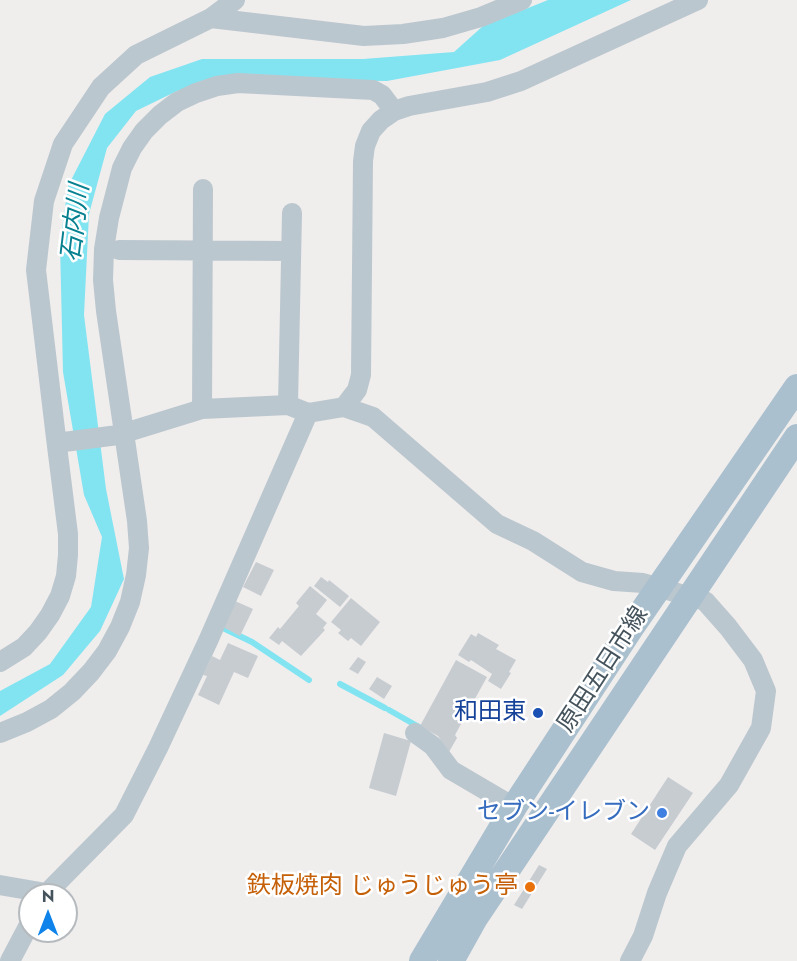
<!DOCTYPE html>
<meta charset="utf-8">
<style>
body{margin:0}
#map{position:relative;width:797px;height:961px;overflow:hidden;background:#f0eded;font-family:Jost,sans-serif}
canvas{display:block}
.north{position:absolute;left:18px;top:883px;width:60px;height:60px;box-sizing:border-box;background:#fff;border:2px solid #b5babe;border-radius:50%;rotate:0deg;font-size:16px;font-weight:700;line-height:24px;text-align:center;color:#45535c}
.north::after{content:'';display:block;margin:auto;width:21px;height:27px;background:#0e83e9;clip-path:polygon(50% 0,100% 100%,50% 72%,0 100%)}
</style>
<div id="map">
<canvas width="797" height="961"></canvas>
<div class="north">N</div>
</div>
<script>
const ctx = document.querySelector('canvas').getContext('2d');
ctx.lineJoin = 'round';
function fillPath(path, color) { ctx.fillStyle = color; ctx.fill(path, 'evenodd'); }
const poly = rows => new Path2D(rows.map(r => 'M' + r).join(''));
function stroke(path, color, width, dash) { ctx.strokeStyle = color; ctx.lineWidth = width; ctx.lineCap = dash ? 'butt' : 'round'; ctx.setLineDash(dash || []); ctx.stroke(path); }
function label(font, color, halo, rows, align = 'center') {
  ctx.font = font + ' Jost,"Noto Sans JP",sans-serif'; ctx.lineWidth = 5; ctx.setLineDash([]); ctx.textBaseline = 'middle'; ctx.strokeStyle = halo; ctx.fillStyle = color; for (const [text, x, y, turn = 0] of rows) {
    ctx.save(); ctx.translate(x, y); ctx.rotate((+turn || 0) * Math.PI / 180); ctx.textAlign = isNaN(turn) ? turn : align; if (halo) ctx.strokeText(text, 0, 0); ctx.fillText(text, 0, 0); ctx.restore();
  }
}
fillPath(poly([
 [548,0,631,0,500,60,387,81,240,80,177,91,136,111,107,148,89,214,84,315,106,489,124,579,100,631,63,675,0,716,0,691,50,664,91,607,102,537,84,495,63,372,60,244,68,186,105,114,150,77,202,59,363,59,454,52,483,26]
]), '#83e4f1');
stroke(poly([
 [223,628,252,642,309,680],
 [340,684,385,708],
 [389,710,419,727]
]), '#83e4f1', 6);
fillPath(poly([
 [256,562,274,570,261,596,243,587],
 [321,577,328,582,329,580,349,596,340,607,314,586],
 [310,586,327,600,316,614,327,623,323,628,325,630,301,656,282,641,279,645,269,638,278,627,280,629,299,606,296,603],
 [351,598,380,622,361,646,351,638,348,641,338,633,341,630,331,622],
 [235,601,253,609,240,636,223,627],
 [478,633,499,645,496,649,516,660,509,672,511,673,501,689,488,681,492,674,471,660,469,662,458,655,471,634,476,637],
 [228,643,258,656,248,678,234,672,219,705,198,695,207,676,203,675,212,656,220,660],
 [358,657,366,662,358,674,349,669],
 [456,660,487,677,455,735,457,738,449,752,438,736,420,726],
 [377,677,392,686,384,699,369,689],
 [384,733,411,741,396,796,369,788],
 [668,777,693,793,655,850,631,834],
 [539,865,547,869,522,909,514,905]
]), '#c7ccd1');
stroke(poly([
 [235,0,211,18,136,55,101,87,63,144,44,201,36,270,56,438,64,442,118,435,202,409,288,405,308,413,344,407,373,417,497,524,533,541,582,572,614,581,643,583,705,601,728,627,753,660,766,691,761,728,729,785,677,846,657,893,643,936,630,961],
 [211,18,364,36,403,34,443,28,481,17,522,0],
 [119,250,291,251],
 [288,405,292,213],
 [344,407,357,390,361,375,363,161,365,146,371,131,381,120,394,111,409,106,487,92,521,81,698,0],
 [202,409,203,189],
 [0,662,24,647,38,632,50,615,60,596,66,576,68,555,68,534,56,438],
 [0,733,27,722,51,709,72,692,91,672,107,651,120,627,130,602,136,575,139,548,137,521,106,311,103,280,104,249,109,218,122,168,132,148,144,131,160,115,177,102,196,93,217,86,238,83,373,90,382,95,394,111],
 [415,733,433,746,451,770,514,807],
 [0,885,46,893],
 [45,895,124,815,158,748,208,641,308,413],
 [10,961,30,923]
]), '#bbc7ce', 20);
stroke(poly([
 [422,961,514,807,633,625,797,387],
 [451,961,475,918,797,437]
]), '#abc0ce', 26);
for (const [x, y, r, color] of [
 [538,713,6,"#1a4fb4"],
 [662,813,6,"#3f7fe0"],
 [530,887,6,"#e8710a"]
]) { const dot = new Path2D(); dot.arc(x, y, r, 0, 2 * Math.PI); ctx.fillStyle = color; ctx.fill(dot); stroke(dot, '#fff', 2); }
label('24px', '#45535c', '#fff', [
 ["原田五日市線",604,670,-57]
]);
label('24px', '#164399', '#fff', [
 ["和田東",526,713]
], 'right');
label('24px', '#366cbe', '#fff', [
 ["セブン-イレブン",650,813]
], 'right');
label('24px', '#c56008', '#fff', [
 ["鉄板焼肉 じゅうじゅう亭",518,887]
], 'right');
label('italic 26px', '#07808f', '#fff', [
 ["石内川",77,223,-83]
]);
</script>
